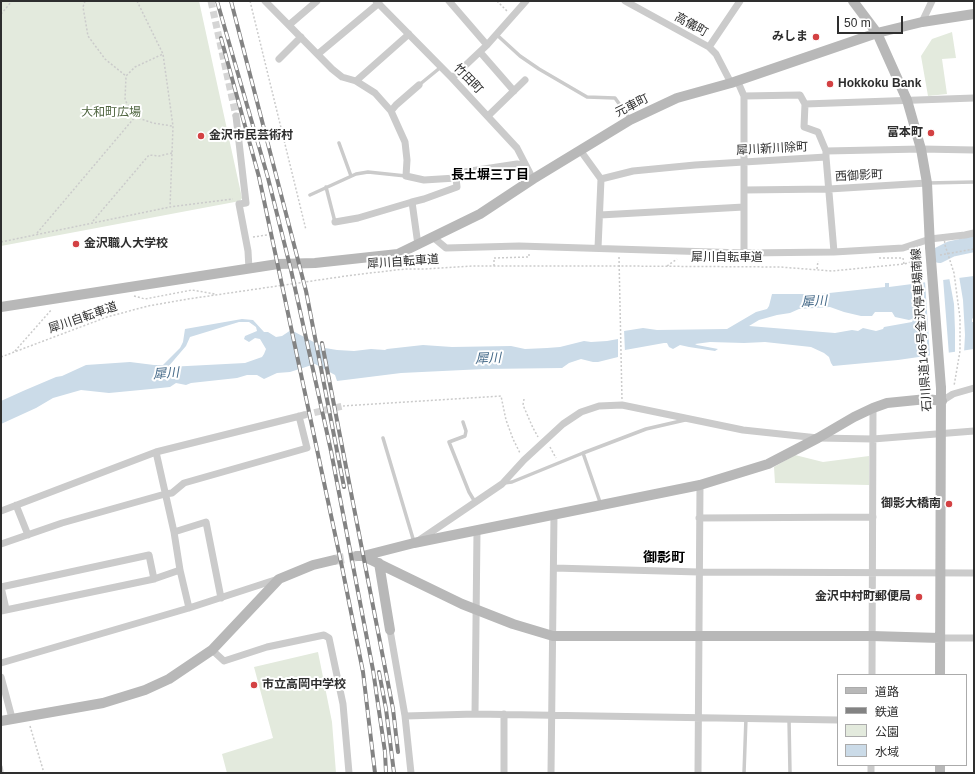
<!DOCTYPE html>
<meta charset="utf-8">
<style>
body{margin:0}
#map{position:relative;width:975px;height:774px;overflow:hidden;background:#fff;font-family:Helvetica,"Noto Sans JP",sans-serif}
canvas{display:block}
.frame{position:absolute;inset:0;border:2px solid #2e2e2e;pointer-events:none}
.legend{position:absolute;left:837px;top:674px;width:130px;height:92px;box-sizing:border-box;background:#fff;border:1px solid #ababab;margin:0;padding:5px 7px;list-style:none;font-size:12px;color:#2e2e2e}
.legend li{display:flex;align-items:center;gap:8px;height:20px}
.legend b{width:20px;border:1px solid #ababab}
.scale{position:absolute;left:837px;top:16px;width:66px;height:18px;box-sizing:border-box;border:2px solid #2e2e2e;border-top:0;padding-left:5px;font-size:12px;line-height:14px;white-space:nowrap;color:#2e2e2e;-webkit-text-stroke:3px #fff;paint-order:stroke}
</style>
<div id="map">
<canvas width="975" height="774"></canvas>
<div class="frame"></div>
<ul class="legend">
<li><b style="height:5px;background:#b8b8b8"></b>道路</li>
<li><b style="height:5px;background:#838383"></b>鉄道</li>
<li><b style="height:11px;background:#e3eadd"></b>公園</li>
<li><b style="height:11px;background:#cbdbe8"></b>水域</li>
</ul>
<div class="scale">50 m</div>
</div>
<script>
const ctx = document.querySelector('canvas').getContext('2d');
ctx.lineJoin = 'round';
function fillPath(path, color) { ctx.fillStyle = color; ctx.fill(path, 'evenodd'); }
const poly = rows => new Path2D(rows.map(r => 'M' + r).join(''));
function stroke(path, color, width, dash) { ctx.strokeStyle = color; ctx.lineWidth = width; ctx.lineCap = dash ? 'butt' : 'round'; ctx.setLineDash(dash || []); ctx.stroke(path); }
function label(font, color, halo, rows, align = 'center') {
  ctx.font = font + ' Helvetica,"Noto Sans JP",sans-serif'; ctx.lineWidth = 4; ctx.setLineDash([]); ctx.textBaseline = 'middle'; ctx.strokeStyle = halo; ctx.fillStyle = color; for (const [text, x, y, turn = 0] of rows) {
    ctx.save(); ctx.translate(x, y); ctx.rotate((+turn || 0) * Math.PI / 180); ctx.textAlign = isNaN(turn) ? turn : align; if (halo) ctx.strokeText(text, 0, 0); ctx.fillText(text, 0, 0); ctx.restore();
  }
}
fillPath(poly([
 [1,1,199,1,242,198,240,201,1,246],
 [952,32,956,58,942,59,947,94,928,96,921,56,932,39],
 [795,455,823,462,869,456,869,485,775,483,774,467],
 [318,652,332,722,336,773,227,773,222,754,273,738,254,667]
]), '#e3eadd');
fillPath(poly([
 [974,276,974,317,972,319,972,322,974,322,974,349,898,360,833,366,831,363,829,357,824,353,811,347,765,342,744,343,710,342,695,344,697,345,718,349,715,351,689,347,680,345,673,349,669,347,667,343,664,343,625,350,618,357,598,362,593,362,581,359,569,363,562,368,484,369,401,373,337,381,335,375,315,364,290,372,277,373,264,379,257,375,247,375,237,378,191,383,186,385,176,383,170,387,151,389,109,393,81,390,53,398,36,408,1,424,1,401,23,391,56,377,62,376,86,365,130,362,154,365,163,365,180,348,183,342,185,329,242,319,253,320,264,332,268,332,276,337,282,336,291,330,325,348,337,350,354,351,371,349,385,350,387,349,423,345,452,347,511,346,525,349,547,348,560,347,584,341,591,342,607,341,618,339,624,331,643,328,657,330,727,329,756,312,767,309,769,306,772,294,820,294,885,287,885,283,889,283,889,287],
 [830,307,844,312,861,316,872,316,875,312,892,312,895,317,909,320,912,319,913,320,912,322,884,327,883,329,876,331,863,328,858,331,852,330,835,333,749,326,759,320,777,315,790,313,799,309],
 [239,322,249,322,256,327,257,331,245,336,244,339,249,342,255,338,260,339,266,349,264,354,262,357,245,363,168,367,186,346,190,337]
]), '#cbdbe8');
fillPath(poly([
 [959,276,963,300,965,335,964,353,955,354,955,330,954,304,949,277],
 [943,278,949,355,930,357,925,281],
 [923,281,928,358,922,359,916,282],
 [624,329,625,353,618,359,618,335]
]), '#fff');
stroke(poly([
 [939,255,951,249,974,244]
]), '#cbdbe8', 16);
stroke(poly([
 [211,1,236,116],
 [304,415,343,406]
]), '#d5d5d5', 7, [7, 3.5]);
stroke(poly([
 [334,560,357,556]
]), '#d5d5d5', 10, [10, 5]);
stroke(poly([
 [85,1,83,7,88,36,105,59,126,76],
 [137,1,163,54,173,126,170,207,233,199],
 [250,1,306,230],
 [497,1,507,11],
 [1,14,12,1],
 [135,117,153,123,172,126],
 [93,221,149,155,159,156,172,153],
 [37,233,135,117,125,100,126,76,135,67,163,54],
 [253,237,267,235],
 [1,242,170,207],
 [940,255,974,249],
 [879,258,903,258,904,264],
 [494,266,494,258,529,257,529,254],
 [667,266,677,259],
 [817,269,818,261],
 [134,296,145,299,192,290,215,294],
 [15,351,52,309],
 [1,357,107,317,148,306,188,299,353,275,405,269,425,269,472,266,621,266,780,267,832,271,904,264,921,259],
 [524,399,523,405,533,428,538,437],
 [343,406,501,396,506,420,513,439,520,453],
 [550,447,556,458],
 [30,726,44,773]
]), '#cbcbcb', 1.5, [2, 2]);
stroke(poly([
 [497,35,520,56,539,69,587,97,615,98,630,119],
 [419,85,441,67],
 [339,143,351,176],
 [928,183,974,182],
 [326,187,335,222],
 [310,195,356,174,368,172,406,176],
 [463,422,466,431,465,436,449,442,469,492,475,502],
 [383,438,414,542],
 [504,483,512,482,583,453],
 [601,505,583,453,646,429,685,420],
 [789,719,790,773],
 [1,767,2,773],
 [744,773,746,718]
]), '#cbcbcb', 3.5);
stroke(poly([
 [265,1,332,69,342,77,356,81,375,93,391,111,405,142,407,160,406,176,424,180,456,178],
 [376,1,452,78,517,148,533,179],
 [449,1,487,45],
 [625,1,709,47,716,54,731,83],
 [922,22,932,1],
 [289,25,317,1],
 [709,47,740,1],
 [480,52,514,91],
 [318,54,379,3],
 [279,59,301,37],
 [452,78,487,45,526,1],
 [737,80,744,96,800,95,805,104,974,98],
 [356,81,409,34],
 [744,96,744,253],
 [805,104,804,127,818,132,826,151],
 [391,111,396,105,419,85],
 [236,116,246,203,239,204,248,251,249,269],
 [488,116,525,80],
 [580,150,601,179,633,171,695,165,826,157,826,151,921,149,974,150],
 [826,157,834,252],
 [744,190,829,189,927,183],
 [412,202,418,245],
 [600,215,744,207],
 [335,222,358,218,412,202,424,199,457,187,456,178,464,172,517,164,526,166],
 [434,238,446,248,519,246,744,253,834,252,903,248,930,239,965,235,974,233],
 [598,248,601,179],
 [942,401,953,394,974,388],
 [156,452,174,532,180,570,189,608],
 [16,505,28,535],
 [1,511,156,452,304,415],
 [699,518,873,517],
 [174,532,206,522,221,598],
 [418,541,502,484,524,460,563,424,581,412,599,406,622,405,743,430,818,438,873,439,974,431],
 [1,544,62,523,165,494,172,493,184,483,307,448,299,416],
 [554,568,699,572,974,573],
 [6,609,1,587,149,555,154,579],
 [1,611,154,579,180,570],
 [390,630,405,716,411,773],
 [940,638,974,638],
 [212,650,224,661,267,647,324,635,329,638,343,704,349,773],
 [1,663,189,608,278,579],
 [872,675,873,408],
 [1,677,12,718],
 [475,714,477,531],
 [504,714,504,773],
 [405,716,475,714,838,720],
 [551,773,554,515],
 [698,773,700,485],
 [871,773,871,765]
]), '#cbcbcb', 7);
stroke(poly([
 [853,1,877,33,907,100,921,149,927,183,930,247],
 [1,307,278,264,315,263,398,254,480,214,533,179,630,120,677,98,731,83,877,33,922,22,974,14],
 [357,556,363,556,414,543,700,485,768,464,818,438,854,417,873,408,887,403,927,399,942,401],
 [363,556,462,604,513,624,553,636,872,636,940,638],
 [379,563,390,630],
 [940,675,941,388],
 [1,721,103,703,145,690,169,679,212,650,279,579,313,565,334,560],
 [940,765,940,773]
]), '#b8b8b8', 10);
const rail = poly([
 [217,1,268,178,291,270,331,451,373,670,385,752,386,773],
 [231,1,306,291,344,487],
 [221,38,259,177,342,567,363,672,375,773],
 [322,343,393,709,398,752],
 [379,672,386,709,394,773]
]);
stroke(rail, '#838383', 4);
stroke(rail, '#fff', 2.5, [8]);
stroke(poly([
 [944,237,945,245,954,273,960,318,960,351,954,386],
 [917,243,927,390],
 [619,257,622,400]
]), '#cbcbcb', 1.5, [2, 2]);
stroke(poly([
 [930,247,941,388]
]), '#b8b8b8', 10);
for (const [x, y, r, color] of [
 [816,37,4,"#d34143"],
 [830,84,4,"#d34143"],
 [931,133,4,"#d34143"],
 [201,136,4,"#d34143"],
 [76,244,4,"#d34143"],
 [949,504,4,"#d34143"],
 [919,597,4,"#d34143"],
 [254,685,4,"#d34143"]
]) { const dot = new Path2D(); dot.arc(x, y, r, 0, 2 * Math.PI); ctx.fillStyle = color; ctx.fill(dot); stroke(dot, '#fff', 1.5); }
label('12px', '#2e2e2e', '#fff', [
 ["高儀町",691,25,29],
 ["竹田町",468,79,46],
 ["元車町",632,106,-27],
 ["犀川新川除町",772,149,-3],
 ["西御影町",859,176,-3],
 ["犀川自転車道",727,258],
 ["犀川自転車道",403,262,-4],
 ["犀川自転車道",83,318,-19],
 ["石川県道146号金沢停車場南線",922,330,-94]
]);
label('bold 12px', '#2e2e2e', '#fff', [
 ["みしま",808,37],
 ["Hokkoku Bank",838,84,"left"],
 ["富本町",923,133],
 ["金沢市民芸術村",209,136,"left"],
 ["金沢職人大学校",84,244,"left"],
 ["御影大橋南",941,504],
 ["金沢中村町郵便局",911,597],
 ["市立高岡中学校",262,685,"left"]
], 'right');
label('12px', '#4f6540', '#fff', [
 ["大和町広場",111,113]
]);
label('bold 13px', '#000', '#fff', [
 ["長土塀三丁目",490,175]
]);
label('italic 13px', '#446988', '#fff', [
 ["犀川",814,302,-3],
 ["犀川",488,359,-2],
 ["犀川",166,374,-4]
]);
label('bold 14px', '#000', '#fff', [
 ["御影町",664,558]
]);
</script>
